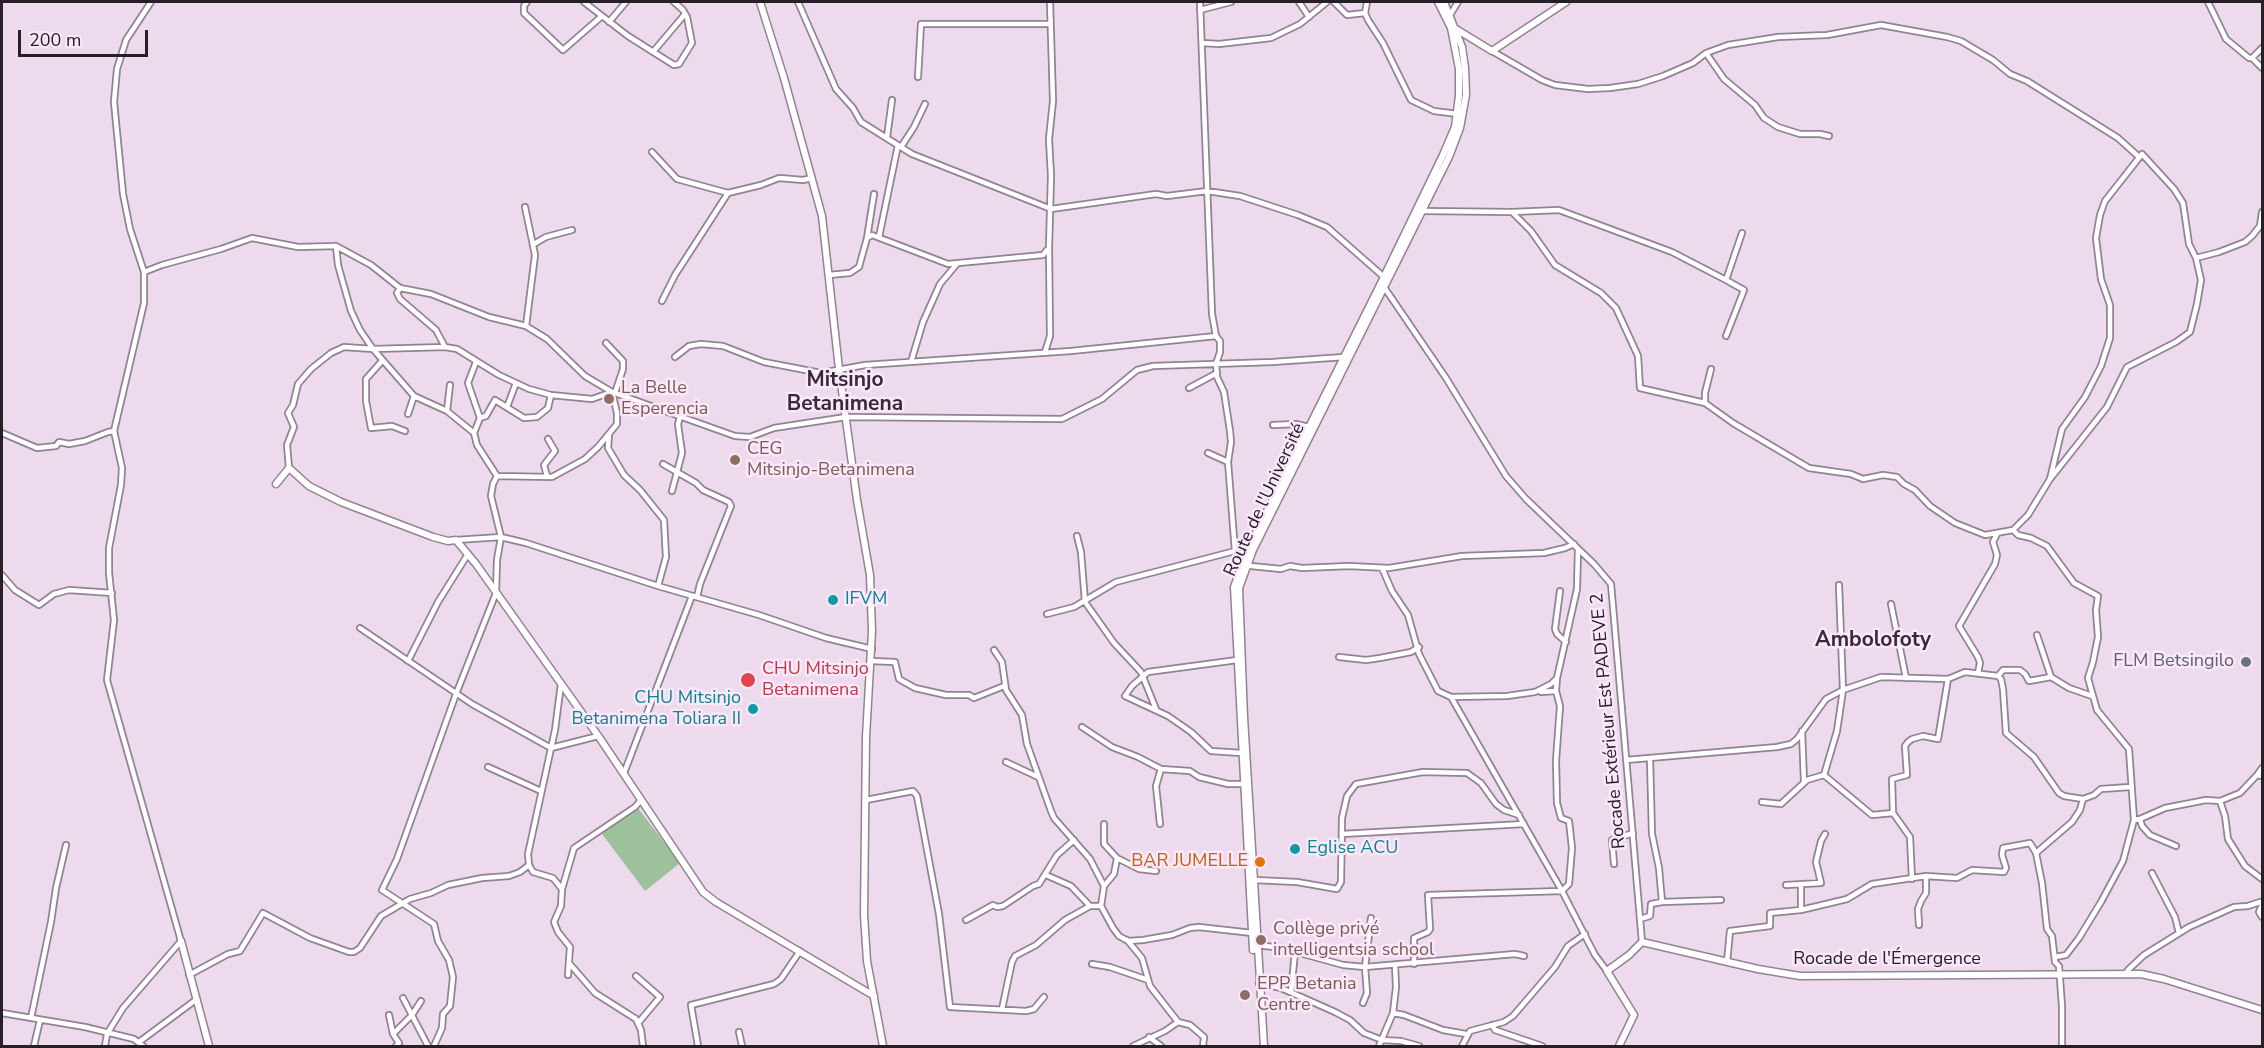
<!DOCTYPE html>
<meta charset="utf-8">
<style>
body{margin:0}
#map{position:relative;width:2264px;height:1048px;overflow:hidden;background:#eddbed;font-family:"Nunito Sans",sans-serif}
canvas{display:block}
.frame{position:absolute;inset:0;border:3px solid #262026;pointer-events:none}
.scale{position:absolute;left:18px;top:30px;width:130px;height:27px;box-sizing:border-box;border:3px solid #262026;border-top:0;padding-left:8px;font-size:18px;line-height:21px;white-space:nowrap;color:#262026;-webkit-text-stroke:4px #fae8fa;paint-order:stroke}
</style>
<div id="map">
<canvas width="2264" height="1048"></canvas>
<div class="frame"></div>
<div class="scale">200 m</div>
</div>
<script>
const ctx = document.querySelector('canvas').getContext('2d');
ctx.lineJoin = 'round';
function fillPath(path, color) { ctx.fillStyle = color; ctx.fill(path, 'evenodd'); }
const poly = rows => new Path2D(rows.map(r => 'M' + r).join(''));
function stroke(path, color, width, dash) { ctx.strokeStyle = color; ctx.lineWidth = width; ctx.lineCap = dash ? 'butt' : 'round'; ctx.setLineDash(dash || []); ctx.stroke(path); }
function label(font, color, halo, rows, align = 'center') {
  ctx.font = font + ' "Nunito Sans",sans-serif'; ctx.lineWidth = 5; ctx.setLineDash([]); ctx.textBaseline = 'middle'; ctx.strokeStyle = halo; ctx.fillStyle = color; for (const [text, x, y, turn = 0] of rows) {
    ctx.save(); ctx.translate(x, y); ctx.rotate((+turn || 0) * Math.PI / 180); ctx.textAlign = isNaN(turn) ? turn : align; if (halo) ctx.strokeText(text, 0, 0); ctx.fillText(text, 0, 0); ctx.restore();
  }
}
fillPath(poly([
 [637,807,680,863,645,891,602,834]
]), '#9cc19b');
const street = poly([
 [527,2,524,6,524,13,563,50,602,16],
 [584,2,628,36,674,65,679,64,692,43,687,17,683,10,674,2],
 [798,2,836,89,853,108,861,122,912,154,1051,209,1156,194,1167,196,1207,191,1240,196,1298,215,1327,227,1384,277],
 [1200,2,1212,314,1216,336,1220,341,1220,352,1216,364,1217,377,1224,392,1230,431,1231,442,1228,462,1235,551,1241,565,1281,569,1290,566,1302,568,1349,566,1389,568,1462,556,1544,553,1565,548,1574,544],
 [1299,2,1309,17],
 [1334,2,1347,15,1365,13],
 [1367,2,1365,13,1368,20,1383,43,1411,100,1434,111,1458,114],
 [2208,2,2226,39,2249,58,2252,58,2262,48],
 [1200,10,1231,2],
 [1450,15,1458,2],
 [609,22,626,2],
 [1203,43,1219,44,1271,38,1300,24,1327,2],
 [1492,51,1542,80,1555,85,1588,89,1610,88,1638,84,1663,76,1693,63,1706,53,1728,45,1778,37,1827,35,1881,25,1947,37,1961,41,1993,60,2010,74,2027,81,2118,138,2139,157],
 [653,52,685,14],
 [1706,53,1724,79,1755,105,1764,118,1778,127,1800,134,1820,134,1829,136],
 [2252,58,2262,68],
 [918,77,921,24,1049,24],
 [887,137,892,100],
 [901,147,914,127,925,104],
 [652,152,677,179,728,193,761,185,779,178,803,180,812,178],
 [525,207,535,255,526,326],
 [1422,211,1512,212,1531,231,1555,265,1601,293,1616,308,1638,356,1640,388,1705,403,1733,423,1809,468,1851,474,1863,479,1883,475,1897,477,1904,484,1915,490,1930,506,1955,523,1985,535,2013,530,2028,515,2050,479,2107,407,2127,367,2176,342,2190,332,2197,304,2201,280,2196,258,2189,244,2183,203,2174,189,2142,154,2105,201,2100,215,2096,238,2101,279,2110,305,2110,338,2101,366,2085,397,2062,429,2050,479],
 [1512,212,1559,210,1672,252,1726,280,1742,233],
 [879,237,898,145],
 [867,238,874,194],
 [534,244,546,237,572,230],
 [336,246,371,265,400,288,431,294,489,317,526,326,547,339,585,376,612,392,735,436,750,437,774,428,846,417,1062,419,1102,399,1137,370,1153,366,1273,362,1344,357],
 [2196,258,2219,252,2245,242,2252,236,2260,226,2262,212],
 [144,272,162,265,221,249,252,238,298,247,336,246,338,265,351,311,360,330,373,349,445,347,457,349,499,375,529,389,551,395,592,399,612,392],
 [829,275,850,273,859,267,867,238,872,235,948,264,1043,255,1047,250],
 [1726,280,1744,290,1726,336],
 [1384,287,1446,378,1506,476,1526,499,1594,564,1611,584,1642,942],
 [400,288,397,293,400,299,436,330,445,347],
 [662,301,675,275,728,193],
 [606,343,623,361,623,369,615,393],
 [1045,352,1050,336,1049,248,1051,176,1049,139,1053,101,1050,2],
 [675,357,689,346,701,344,723,346,764,362,821,373,865,365,1071,351,1216,336],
 [382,361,366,379,366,401,371,428,392,426,405,431],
 [911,362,923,322,940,284,956,265],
 [1189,388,1217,373],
 [1705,403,1705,393,1711,369],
 [507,407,516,383],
 [447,411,450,385],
 [408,414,414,396],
 [480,418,486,416,495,400,524,418,537,417,548,408,551,395],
 [1273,425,1296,424,1309,427],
 [2,433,37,448,56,446,59,442,69,444,85,441,108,432,114,431],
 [474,433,480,418,468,383,476,362],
 [609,434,608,448,624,475,640,490,664,520,666,557,658,586],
 [1208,453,1228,462],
 [663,464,696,483,703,490,729,502,731,506,700,584,697,597],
 [289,468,287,445,294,427,288,413,293,405,298,384,311,369,331,353,344,347,373,349,414,396,447,411,474,433,477,445,497,476,493,484,491,496,501,537,526,543,658,586,759,615,826,638,872,649],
 [497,476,552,477,585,459,598,447,617,424,617,413,612,392],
 [547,476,544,465,555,451,548,439],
 [672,491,682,453,678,424,680,417],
 [2013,530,2018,535,2031,538,2047,546,2074,583,2098,596,2096,610,2098,637,2093,662,2088,678,2097,710,2129,749,2134,820],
 [1077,536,1081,552,1085,602,1114,643,1141,672,1156,709],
 [1578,549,1577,589,1557,678,1551,684,1535,692,1507,696,1451,697,1562,891,1595,955,1607,971],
 [1382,568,1392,591,1408,615,1419,654,1438,691,1451,697],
 [2,575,15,590,39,605,54,594,69,590,112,593],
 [1560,591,1555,629,1557,634,1566,642],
 [1891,604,1906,678],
 [1047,614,1074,607,1116,582,1235,551],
 [360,628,472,704,551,748,598,736],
 [2037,635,2051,677],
 [994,650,1002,662,1006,690,1022,715,1027,744,1051,811,1054,818,1090,859,1104,886,1101,906,1113,928,1119,936,1128,941,1143,940,1172,935,1190,928,1199,927,1252,933],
 [1339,657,1366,660,1380,658,1411,652,1419,647],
 [1237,660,1148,672,1132,686,1125,696,1168,716,1191,732,1211,751,1242,753],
 [408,661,438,602,468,554],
 [871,661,895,662,899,679,915,688,946,695,969,695,974,698,1004,686],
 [1978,673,1980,663,1978,657,1959,626,1995,564,1997,555,1993,542,1997,534],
 [1998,676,2001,679,2003,689,2006,733,2034,757,2059,793,2064,796,2083,799,2094,795,2101,789,2130,787],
 [561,684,555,730,528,854,529,865,533,872,553,878,562,889,561,906,554,922,558,932,570,947,568,975],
 [1541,692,1556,691],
 [1082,727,1112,747,1138,757,1161,769,1190,771,1199,777,1228,784,1243,784],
 [1802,731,1804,782],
 [1626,760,1777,747,1791,744,1797,739,1826,699,1843,690,1881,677,1948,679,1965,672,1998,676,2003,670,2020,670,2025,674,2029,681,2051,677,2069,688,2092,696],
 [1006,762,1038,777],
 [488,767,541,791],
 [624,773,692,596],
 [1824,775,1872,815,1893,813],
 [2257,775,2262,768],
 [866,800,913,791,917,796,939,914,950,1007,1026,1011,1034,1009,1044,997],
 [2220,801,2225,816,2228,839,2245,866,2262,879],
 [1762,802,1781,804,1807,780,1824,775,1837,731,1843,690,1839,585],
 [2140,819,2142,826,2150,835,2176,846],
 [1104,824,1104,844,1117,858,1114,874,1104,886],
 [1160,824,1156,786,1161,769],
 [1342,834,1524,824],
 [2036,853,2072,822,2080,810,2083,799],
 [1117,858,1139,869,1156,871],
 [1614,864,1612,840,1633,833],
 [2152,873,2175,917,2179,933],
 [1046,875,1071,886,1090,906],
 [1912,879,1910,837,1893,813,1892,779,1907,775,1905,746,1908,742,1912,739,1923,736,1938,739,1948,679],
 [1254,880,1297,882,1337,889,1341,882,1342,818,1347,796,1356,784,1423,772,1467,773,1481,783,1496,804,1504,810,1519,815],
 [1786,885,1821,883,1816,862,1821,841,1825,834],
 [562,889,574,848,635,807,641,800],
 [1662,902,1721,900],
 [2262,905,2259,912,2262,917],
 [1801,910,1801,886],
 [1640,919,1650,916,1651,904,1662,902,1659,868,1652,834,1650,759],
 [966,920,993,905,997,907,1003,906,1033,886,1039,884,1057,855,1074,840],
 [1919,925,1918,909,1921,901,1926,893,1926,876],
 [1127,940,1142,958,1150,986,1178,1022,1165,1031,1133,1046],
 [1257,945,1282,948,1343,965,1365,967,1515,954,1524,956],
 [2055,957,2066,955,2079,938,2101,902,2123,861,2134,820,2140,819,2165,808,2206,800,2220,801,2240,793,2257,775,2262,776],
 [1727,962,1730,931,1770,926,1770,913,1801,910,1847,899,1872,884,1926,876,1957,878,1972,870,2004,872,2006,868,2002,855,2003,848,2030,843,2036,853,2042,883,2047,929,2052,936,2055,962,2059,966,2062,1006,2062,1046],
 [569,963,595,993,636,1019,641,1030,643,1046],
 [1092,964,1110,967,1148,980],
 [1414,964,1414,938,1428,932,1430,929,1428,895,1562,891,1569,884,1572,848,1569,821,1561,818,1557,803,1556,761,1560,706,1556,691,1557,678],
 [2126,973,2128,970,2144,955,2189,927,2234,907,2248,906,2260,902,2262,904],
 [189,975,228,954,240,951,263,913,310,938,349,952,354,952,360,948,381,916,410,899,431,893,448,885,482,878,509,876,520,872,529,865],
 [636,976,660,997,639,1022],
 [1259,983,1281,988,1335,1012,1350,1020,1364,1033,1382,1040,1401,1041,1419,1046],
 [1291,992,1295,952],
 [403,998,428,1046],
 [1363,1003,1367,993,1365,967,1371,918],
 [1002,1009,1012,962,1015,956,1036,945,1065,920,1090,906,1101,906],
 [2,1013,85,1027,134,1039,143,1046],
 [1393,1013,1404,1015,1443,1030,1466,1034],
 [389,1015,393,1034,399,1043,396,1046],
 [31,1018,51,922,56,888,66,845],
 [1178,1022,1190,1025,1204,1037,1203,1046],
 [1492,1025,1495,1030,1542,1046],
 [739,1032,742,1046],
 [393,1034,412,1015,421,1001],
 [1149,1037,1161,1046],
 [139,1042,197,999],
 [34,1046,40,1020],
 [105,1046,107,1034,123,1008,181,941,107,680,114,620,109,573,109,548,121,485,122,468,114,431,144,303,144,272,130,229,123,194,114,102,117,69,126,40,151,2],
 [434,1046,442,1028,443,1014,450,1006,453,977,449,960,438,941,434,924,382,890,397,859,456,694,496,593,497,560,501,537,456,540],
 [698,1046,691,1005,774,984,781,979,800,951],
 [1379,1046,1393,1013,1396,987,1395,965],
 [1462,1046,1470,1031,1504,1022,1513,1016,1555,967,1568,946,1585,934]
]);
const secondary = poly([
 [760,2,784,78,822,216,839,369,857,500,870,575,872,631,866,737,864,915,867,961,883,1046],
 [1456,29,1492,51,1566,2],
 [276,484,289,468,309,486,341,502,433,537,448,541,456,540,476,564,599,737,703,892,716,902,874,996],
 [181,941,209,1046],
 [1253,950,1234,587,1248,549,1380,285,1443,155,1455,127,1459,96,1459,69,1451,28,1438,2],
 [1264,1046,1244,717,1239,588,1253,550,1449,157,1460,128,1466,95,1465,68,1462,47,1444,2],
 [1619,1046,1634,1015,1607,971,1629,955,1642,942,1758,969,1800,976,2141,974,2164,979,2262,1010]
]);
stroke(street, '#938293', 8);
stroke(secondary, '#938293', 9);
stroke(street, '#fff', 4.5);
stroke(secondary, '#fff', 6);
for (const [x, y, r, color] of [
 [609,399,6,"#8d6e63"],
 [735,460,6,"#8d6e63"],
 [833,600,6,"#0f9aa8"],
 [2246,662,6,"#6b7280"],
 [748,680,8,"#e0444e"],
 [753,709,6,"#0f9aa8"],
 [1295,849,6,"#0f9aa8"],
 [1260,862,6,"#e8710a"],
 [1261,940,6,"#8d6e63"],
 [1245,995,6,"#8d6e63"]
]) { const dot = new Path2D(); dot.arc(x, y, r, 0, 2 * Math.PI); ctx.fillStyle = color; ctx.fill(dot); stroke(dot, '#fae8fa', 2); }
label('18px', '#785e54', '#fae8fa', [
 ["La Belle",621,389],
 ["Esperencia",621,410],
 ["CEG",747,450],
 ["Mitsinjo-Betanimena",747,471],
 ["Collège privé",1273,930],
 ["intelligentsia school",1273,951],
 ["EPP Betania",1257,985],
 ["Centre",1257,1006]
], 'left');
label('18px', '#262026', '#fae8fa', [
 ["Route de l'Université",1265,500,-65],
 ["Rocade Extérieur Est PADEVE 2",1609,721,-95],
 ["Rocade de l'Émergence",1887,960]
]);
label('18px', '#0d838f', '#fae8fa', [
 ["IFVM",845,600],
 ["CHU Mitsinjo",741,699,"right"],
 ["Betanimena Toliara II",741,720,"right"],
 ["Eglise ACU",1307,849]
], 'left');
label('18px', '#5b616d', '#fae8fa', [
 ["FLM Betsingilo",2234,662]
], 'right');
label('18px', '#be3a42', '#fae8fa', [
 ["CHU Mitsinjo",762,670],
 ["Betanimena",762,691]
], 'left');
label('18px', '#c56008', '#fae8fa', [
 ["BAR JUMELLE",1248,862]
], 'right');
label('bold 21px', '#372937', '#fae8fa', [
 ["Mitsinjo",845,381],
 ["Betanimena",845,405],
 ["Ambolofoty",1873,641]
]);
</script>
